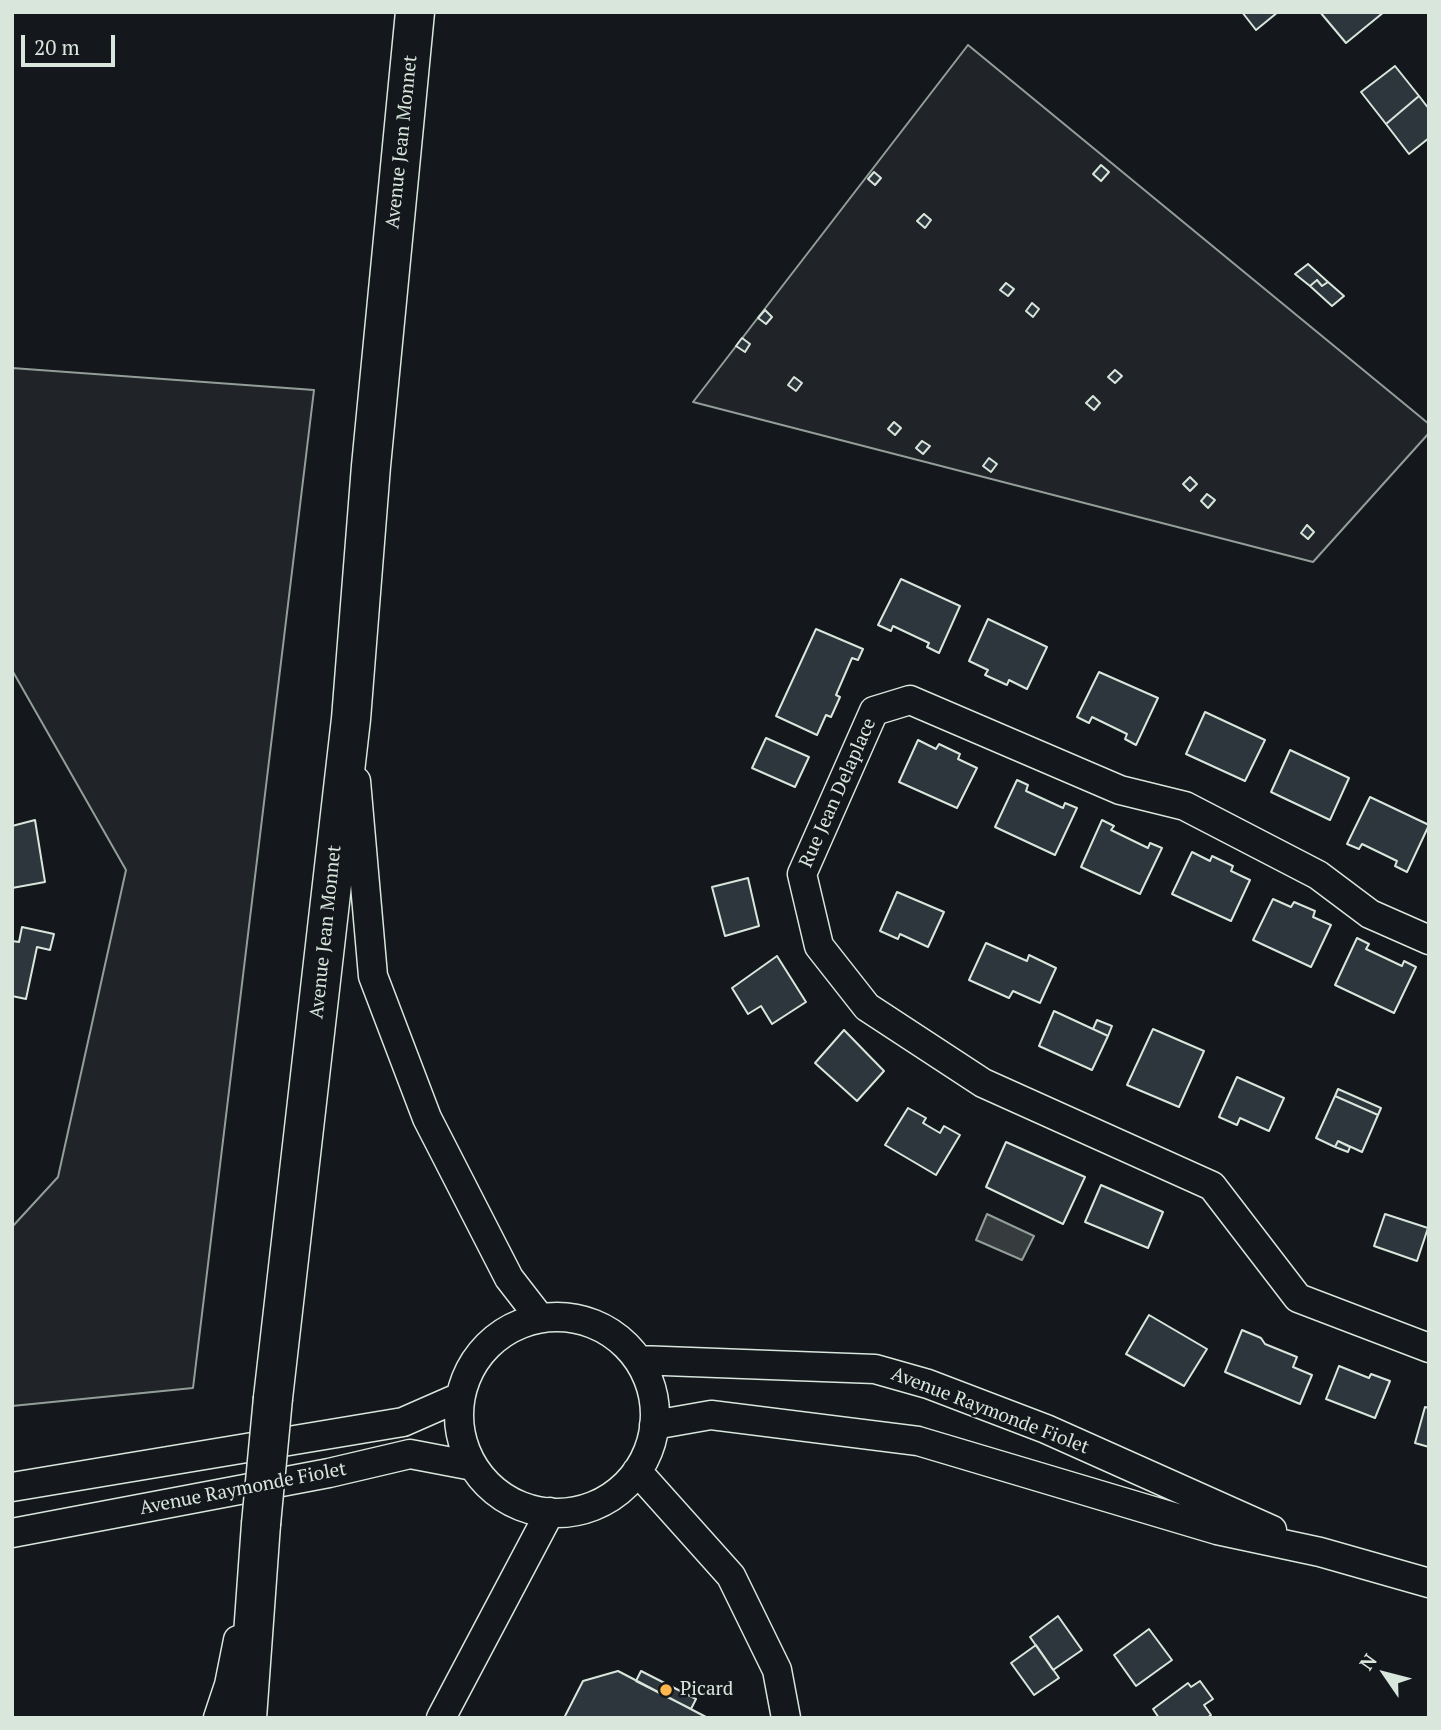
<!DOCTYPE html>
<style>
body{margin:0}
#map{position:relative;width:1441px;height:1730px;overflow:hidden;background:#14181c;font-family:"PT Serif",serif}
canvas{display:block}
.frame{position:absolute;inset:0;border:14px solid #d8e6dc;pointer-events:none}
.north{position:absolute;left:1350px;top:1639px;width:70px;height:70px;-webkit-text-stroke:5px #14181c;paint-order:stroke;rotate:305deg;font-size:19px;font-weight:700;line-height:28px;text-align:center;color:#d8e6dc}
.north::after{content:'';display:block;margin:auto;width:24px;height:32px;background:#d8e6dc;clip-path:polygon(50% 0,100% 100%,50% 72%,0 100%)}
.scale{position:absolute;left:21px;top:35px;width:94px;height:32px;box-sizing:border-box;border:4px solid #d8e6dc;border-top:0;padding-left:9px;font-size:21px;line-height:24px;white-space:nowrap;color:#d8e6dc;-webkit-text-stroke:5px #14181c;paint-order:stroke}
</style>
<div id="map">
<canvas width="1441" height="1730"></canvas>
<div class="frame"></div>
<div class="north">N</div>
<div class="scale">20 m</div>
</div>
<script>
const ctx = document.querySelector('canvas').getContext('2d');
ctx.lineJoin = 'round';
function fillPath(path, color) { ctx.fillStyle = color; ctx.fill(path, 'evenodd'); }
const poly = rows => new Path2D(rows.map(r => 'M' + r).join(''));
function stroke(path, color, width, dash) { ctx.strokeStyle = color; ctx.lineWidth = width; ctx.lineCap = dash ? 'butt' : 'round'; ctx.setLineDash(dash || []); ctx.stroke(path); }
function label(font, color, halo, rows, align = 'center') {
  ctx.font = font + ' "PT Serif",serif'; ctx.lineWidth = 5; ctx.setLineDash([]); ctx.textBaseline = 'middle'; ctx.strokeStyle = halo; ctx.fillStyle = color; for (const [text, x, y, turn = 0] of rows) {
    ctx.save(); ctx.translate(x, y); ctx.rotate((+turn || 0) * Math.PI / 180); ctx.textAlign = isNaN(turn) ? turn : align; if (halo) ctx.strokeText(text, 0, 0); ctx.fillText(text, 0, 0); ctx.restore();
  }
}
const green = poly([
 [968,45,1429,424,1429,433,1313,562,693,402,968,45],
 [12,368,314,390,193,1388,12,1406,12,1227,58,1177,126,870,12,670,12,368]
]);
fillPath(green, '#202428');
stroke(green, '#939e99', 2);
const water = poly([
 [987,1214,1034,1236,1022,1260,976,1240,987,1214]
]);
fillPath(water, '#363b3e');
stroke(water, '#939e99', 2);
const building = poly([
 [1242,12,1278,12,1256,30,1242,12],
 [1320,12,1384,12,1346,43,1320,12],
 [1395,66,1419,96,1386,124,1361,92,1395,66],
 [1419,96,1429,109,1429,138,1409,154,1386,124,1419,96],
 [1101,165,1109,172,1101,181,1093,174,1101,165],
 [874,172,881,178,875,185,868,179,874,172],
 [924,214,931,220,925,228,917,221,924,214],
 [1308,264,1328,282,1322,286,1317,280,1310,286,1295,274,1308,264],
 [1317,280,1322,286,1328,282,1344,296,1332,306,1310,286,1317,280],
 [1006,283,1014,289,1008,296,1000,290,1006,283],
 [1032,303,1039,309,1033,317,1026,311,1032,303],
 [765,310,772,317,766,324,758,318,765,310],
 [742,338,750,344,745,352,736,346,742,338],
 [1115,370,1122,376,1115,383,1108,377,1115,370],
 [794,377,802,383,796,391,788,385,794,377],
 [1093,396,1100,403,1094,410,1086,403,1093,396],
 [894,422,901,428,895,435,888,429,894,422],
 [922,441,930,446,923,454,916,448,922,441],
 [989,458,997,464,991,472,983,466,989,458],
 [1190,477,1197,484,1190,491,1183,484,1190,477],
 [1207,494,1215,500,1208,508,1201,501,1207,494],
 [1307,525,1314,532,1308,539,1301,533,1307,525],
 [901,579,960,606,939,653,927,647,929,643,893,626,891,631,878,625,901,579],
 [988,619,1047,647,1027,689,1009,680,1007,685,985,675,988,670,969,661,988,619],
 [816,629,863,649,858,660,852,658,836,695,840,697,831,717,826,715,817,735,776,716,816,629],
 [1099,672,1158,698,1136,745,1125,739,1127,734,1092,717,1089,723,1077,717,1099,672],
 [1205,712,1265,740,1245,781,1186,754,1205,712],
 [766,738,809,757,795,787,752,768,766,738],
 [918,740,936,749,939,744,960,754,958,759,977,768,957,808,899,782,918,740],
 [1290,750,1349,778,1330,820,1271,792,1290,750],
 [1017,780,1028,785,1026,791,1063,808,1065,803,1077,808,1055,855,995,827,1017,780],
 [1370,797,1429,825,1407,872,1395,866,1397,861,1362,844,1359,849,1347,844,1370,797],
 [35,820,45,882,12,888,12,826,35,820],
 [1102,820,1114,826,1111,830,1148,848,1150,843,1162,848,1140,894,1081,867,1102,820],
 [1192,852,1210,861,1212,856,1233,866,1231,871,1250,880,1231,921,1172,894,1192,852],
 [748,878,759,926,725,936,712,887,748,878],
 [897,892,944,912,928,947,900,934,898,939,880,931,897,892],
 [1273,899,1291,907,1294,902,1315,911,1313,917,1331,925,1311,967,1253,940,1273,899],
 [22,927,54,934,50,950,37,947,26,999,12,996,12,941,19,942,22,927],
 [1357,938,1369,944,1366,949,1402,966,1404,961,1416,967,1394,1013,1335,985,1357,938],
 [986,943,1027,961,1029,955,1056,968,1040,1003,1013,991,1009,998,969,980,986,943],
 [777,956,806,1002,772,1024,761,1006,748,1014,732,988,777,956],
 [1054,1011,1108,1036,1092,1070,1039,1046,1054,1011],
 [1097,1020,1112,1026,1108,1036,1093,1029,1097,1020],
 [1153,1029,1204,1051,1179,1107,1127,1085,1153,1029],
 [844,1030,884,1071,857,1101,815,1063,844,1030],
 [1237,1077,1284,1098,1269,1131,1240,1118,1237,1125,1219,1117,1237,1077],
 [1338,1089,1381,1108,1378,1115,1335,1096,1338,1089],
 [1335,1096,1378,1115,1362,1152,1338,1141,1335,1147,1316,1138,1335,1096],
 [908,1108,926,1118,923,1123,940,1133,944,1126,960,1135,936,1175,885,1145,908,1108],
 [1338,1141,1350,1147,1348,1152,1335,1147,1338,1141],
 [1006,1142,1085,1177,1063,1224,986,1187,1006,1142],
 [1101,1185,1163,1212,1148,1248,1085,1222,1101,1185],
 [1385,1214,1428,1228,1417,1261,1374,1246,1385,1214],
 [1149,1315,1207,1349,1184,1386,1126,1354,1149,1315],
 [1242,1330,1261,1338,1265,1344,1297,1357,1293,1367,1312,1375,1300,1404,1225,1372,1242,1330],
 [1339,1366,1369,1378,1371,1374,1390,1381,1375,1418,1326,1399,1339,1366],
 [1425,1407,1429,1408,1429,1447,1415,1443,1425,1407],
 [1058,1616,1082,1650,1053,1670,1030,1637,1058,1616],
 [1149,1629,1172,1660,1136,1686,1114,1655,1149,1629],
 [1036,1645,1059,1678,1034,1695,1011,1663,1036,1645],
 [618,1671,706,1717,707,1718,564,1718,583,1681,618,1671],
 [641,1671,696,1699,691,1709,636,1681,641,1671],
 [1200,1681,1213,1699,1204,1705,1211,1715,1207,1718,1159,1718,1153,1709,1188,1683,1191,1687,1200,1681]
]);
fillPath(building, '#2c363c');
stroke(building, '#d8e6dc', 2);
const street = poly([
 [356,781,373,976,427,1118,509,1278,540,1318],
 [1429,940,1370,914,1318,875,1185,806,1120,790,910,700,874,711,802,874,819,946,867,1007,983,1083,1212,1186,1298,1298,1429,1348],
 '459 1415a98 98 0 1 1 196 0a98 98 0 1 1-196 0Z',
 [638,1360,875,1369,928,1384,1046,1429,1272,1530],
 [654,1425,711,1415,918,1441,1217,1530,1320,1552,1429,1583],
 [637,1471,731,1576,777,1670,786,1718],
 [12,1487,403,1422,460,1397],
 [12,1533,329,1473,410,1454,473,1466],
 [218,1718,229,1685,238,1640],
 [441,1718,550,1512]
]);
const secondary = poly([
 [273,1398,351,719,371,466,415,12],
 [247,1718,261,1524]
]);
stroke(street, '#d8e6dc', 31);
stroke(secondary, '#d8e6dc', 41);
stroke(street, '#14181c', 28);
stroke(secondary, '#14181c', 38);
const secondaryBridge = poly([
 [261,1524,273,1398]
]);
stroke(secondaryBridge, '#d8e6dc', 41, []);
stroke(secondaryBridge, '#14181c', 38);
for (const [x, y, r, color] of [
 [666,1690,7,"#ffb74d"]
]) { const dot = new Path2D(); dot.arc(x, y, r, 0, 2 * Math.PI); ctx.fillStyle = color; ctx.fill(dot); stroke(dot, '#14181c', 2.5); }
label('19px', '#d8e6dc', '#14181c', [
 ["Avenue Jean Monnet",402,142,-84],
 ["Rue Jean Delaplace",838,793,-66],
 ["Avenue Jean Monnet",326,932,-84],
 ["Avenue Raymonde Fiolet",990,1411,21],
 ["Avenue Raymonde Fiolet",243,1489,-11]
]);
label('19px', '#d8e6dc', '#14181c', [
 ["Picard",680,1690]
], 'left');
</script>
